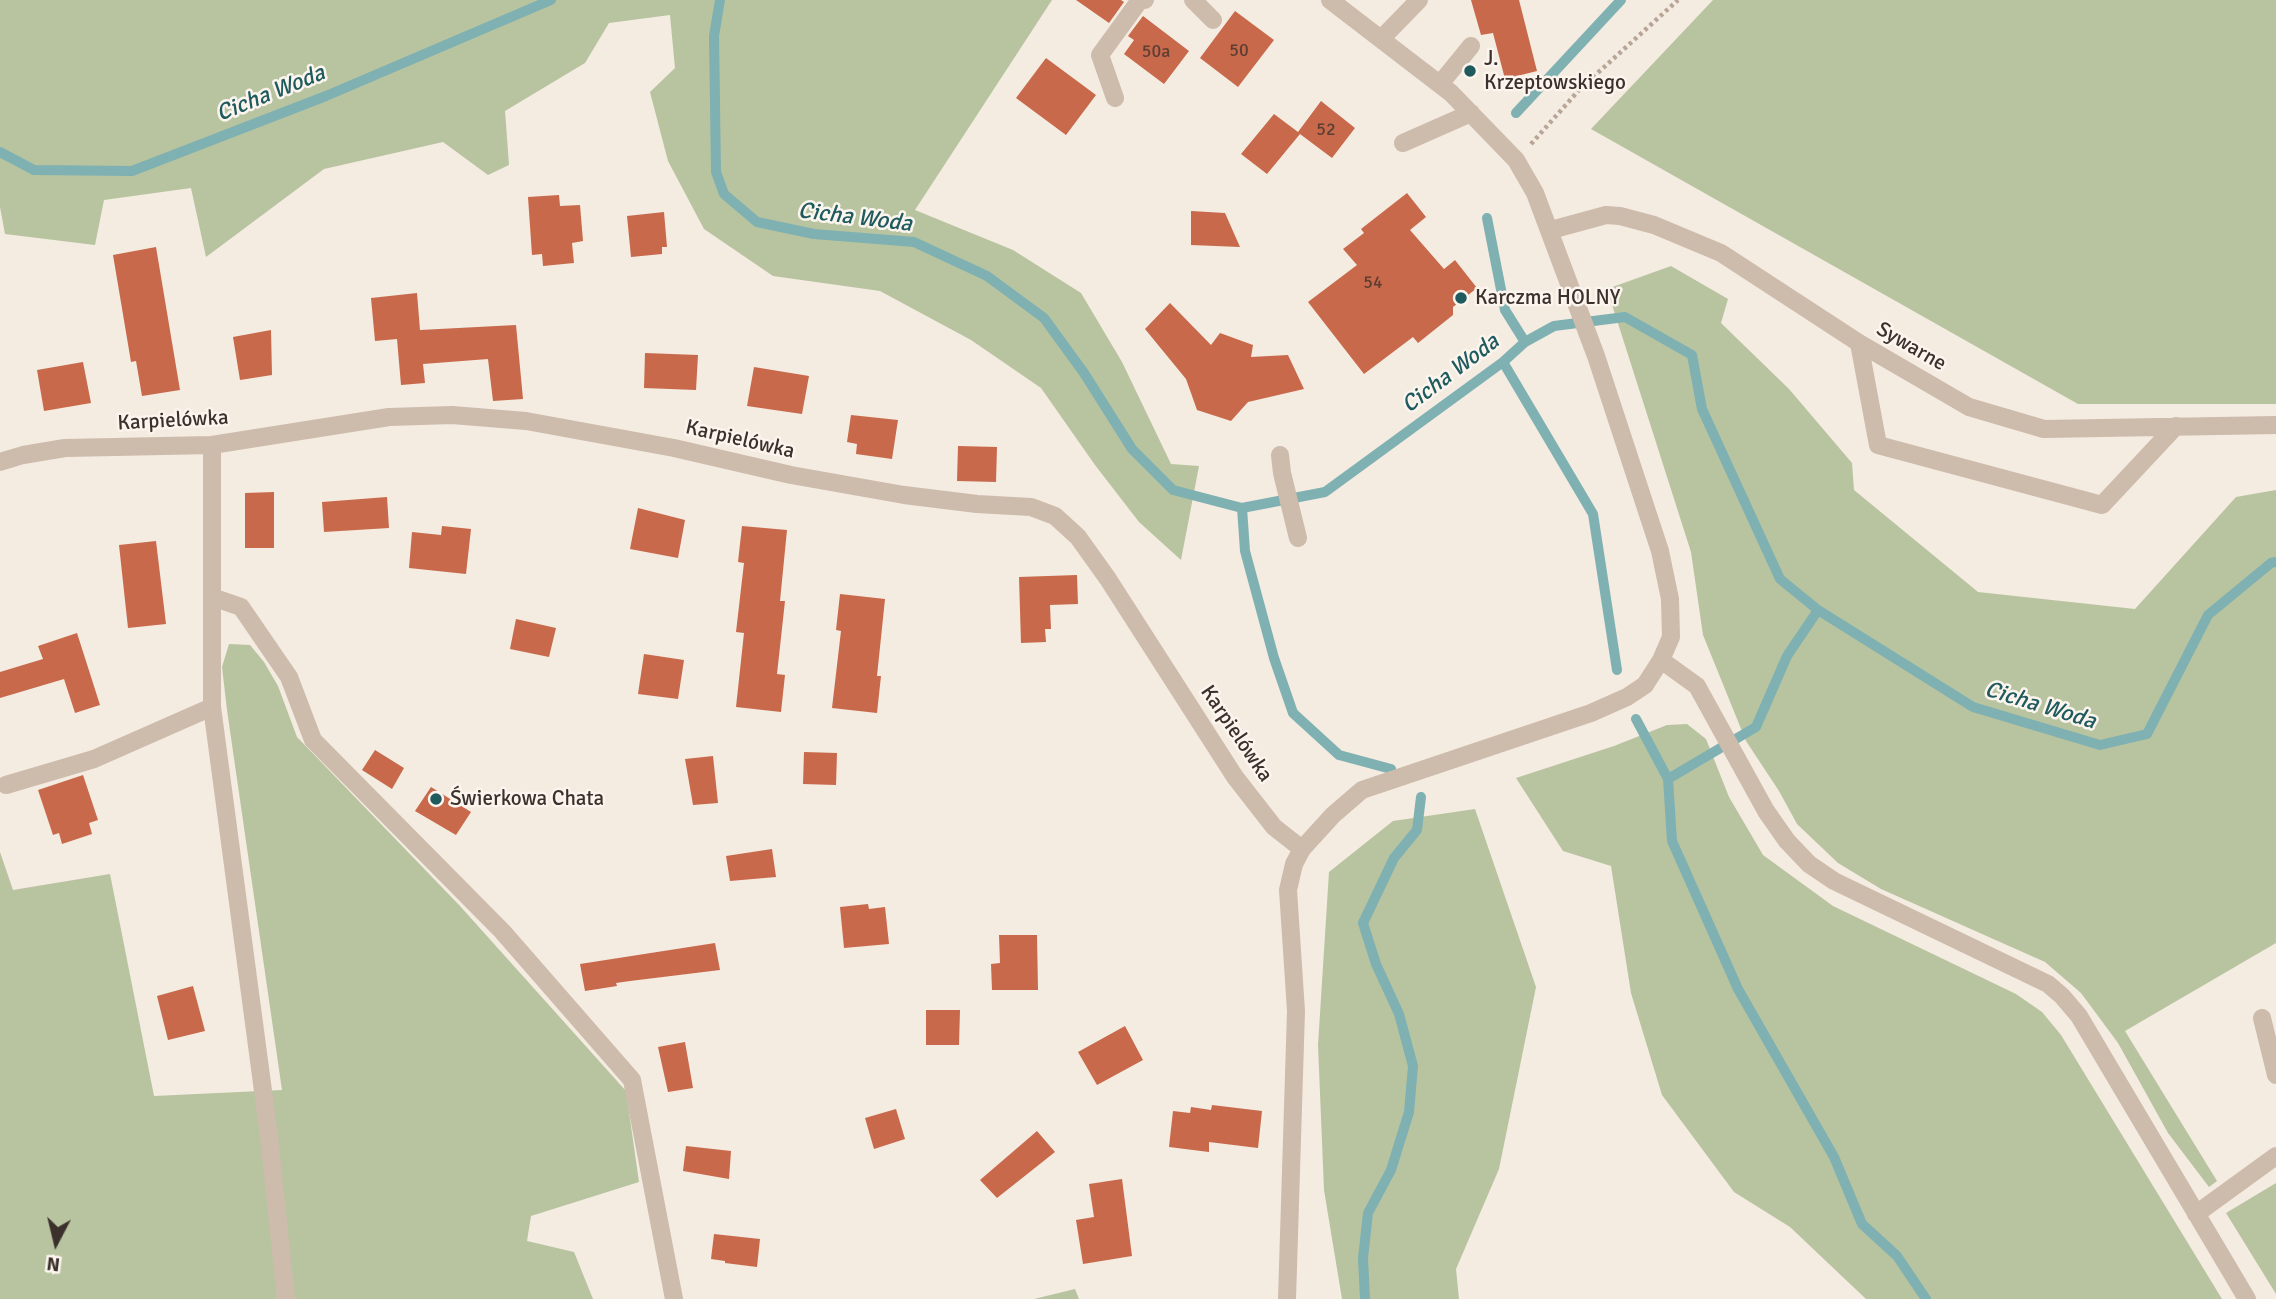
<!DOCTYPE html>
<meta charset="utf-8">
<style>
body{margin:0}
#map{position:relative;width:2276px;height:1299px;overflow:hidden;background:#f4ebe1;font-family:Signika,sans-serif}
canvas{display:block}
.north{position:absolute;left:21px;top:1208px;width:70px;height:70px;-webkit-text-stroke:5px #fbf5ee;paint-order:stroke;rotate:187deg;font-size:19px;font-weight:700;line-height:28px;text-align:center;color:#3b302b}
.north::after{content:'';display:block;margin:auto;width:24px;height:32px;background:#3b302b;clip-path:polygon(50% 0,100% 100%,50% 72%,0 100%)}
</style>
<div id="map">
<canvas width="2276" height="1299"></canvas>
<div class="north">N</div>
</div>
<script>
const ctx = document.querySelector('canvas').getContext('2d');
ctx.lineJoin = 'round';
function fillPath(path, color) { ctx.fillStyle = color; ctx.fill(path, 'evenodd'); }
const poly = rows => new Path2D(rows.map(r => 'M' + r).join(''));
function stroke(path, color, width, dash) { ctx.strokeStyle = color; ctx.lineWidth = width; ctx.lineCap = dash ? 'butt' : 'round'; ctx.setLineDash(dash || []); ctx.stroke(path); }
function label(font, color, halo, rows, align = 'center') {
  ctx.font = font + ' Signika,sans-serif'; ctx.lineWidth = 5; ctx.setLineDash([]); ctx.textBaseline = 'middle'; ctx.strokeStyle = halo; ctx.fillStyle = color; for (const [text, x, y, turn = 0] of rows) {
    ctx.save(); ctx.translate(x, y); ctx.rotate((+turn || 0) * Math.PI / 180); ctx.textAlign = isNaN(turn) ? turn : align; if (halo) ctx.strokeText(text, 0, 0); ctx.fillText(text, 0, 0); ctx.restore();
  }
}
fillPath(poly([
 [0,0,1052,0,915,210,1013,250,1081,293,1122,362,1171,464,1199,466,1181,560,1139,522,1095,465,1041,388,971,340,880,291,773,276,704,229,668,161,650,92,675,68,670,15,609,23,585,63,505,111,509,165,488,175,443,142,324,169,206,257,191,188,104,200,95,245,5,234,0,207],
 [1713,0,2276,0,2276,404,2078,404,1591,129],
 [1671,266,1728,299,1721,323,1789,389,1852,463,1854,490,1978,592,2135,609,2236,497,2276,490,2276,943,2125,1031,2217,1181,2209,1187,2168,1133,2118,1043,2081,993,2045,962,1881,889,1838,863,1797,824,1779,791,1746,741,1703,635,1691,552,1607,289],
 [229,644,250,645,264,662,278,686,297,737,460,906,626,1091,639,1182,531,1216,527,1241,574,1252,593,1299,0,1299,0,852,13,890,110,874,154,1096,282,1090,227,710,222,667],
 [1687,724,1706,739,1729,797,1763,855,1833,906,2016,994,2042,1012,2061,1035,2222,1299,1866,1299,1790,1227,1734,1192,1662,1095,1631,993,1611,866,1563,851,1516,778,1614,746,1667,725],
 [1475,809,1536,987,1499,1169,1456,1269,1459,1299,1342,1299,1324,1190,1318,1045,1329,872,1393,821],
 [2276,1183,2276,1294,2226,1213],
 [1075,1289,1079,1299,1034,1299]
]), '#b8c4a0');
stroke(poly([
 [720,0,714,36,716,172,724,194,757,222,814,234,914,242,987,276,1044,318,1084,373,1132,449,1173,490,1242,508,1325,492,1503,362,1525,342,1554,326,1625,317,1692,355,1702,409,1780,579,1818,610,1973,707,2100,745,2147,734,2208,615,2271,563,2276,562],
 [1516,113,1621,0],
 [0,152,34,170,132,171,326,96,551,0],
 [1487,218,1505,310,1525,342],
 [1503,362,1593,514,1617,670],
 [1242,508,1245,551,1274,658,1293,713,1339,755,1391,769],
 [1636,719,1668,779,1672,841,1738,989,1834,1157,1862,1224,1897,1256,1926,1299],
 [1668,779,1756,727,1787,656,1818,610],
 [1365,1299,1363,1258,1368,1213,1391,1170,1409,1112,1413,1066,1399,1014,1376,964,1363,923,1394,858,1417,830,1421,797]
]), '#7fb0b2', 10);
fillPath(poly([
 [1076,0,1121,0,1124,2,1109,23],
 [1471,0,1519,0,1537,71,1505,79,1493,33,1481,35],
 [1235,11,1274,40,1238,87,1200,58],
 [1143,16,1189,51,1164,84,1124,54,1134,40,1128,36],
 [1046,58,1096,95,1066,135,1016,98],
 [1321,101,1355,128,1332,158,1300,134,1267,174,1241,154,1274,114,1298,132],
 [1407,193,1426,217,1410,230,1444,269,1455,260,1477,288,1453,307,1453,315,1418,343,1413,337,1364,374,1308,302,1357,265,1343,249,1364,233,1361,229],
 [559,195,560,206,580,205,583,241,572,243,574,263,543,266,542,254,532,255,528,197],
 [1191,211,1225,213,1240,247,1191,245],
 [664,212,667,247,662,247,662,254,631,257,627,216],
 [156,247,180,390,142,396,136,361,131,362,113,255],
 [417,293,420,330,516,325,523,399,493,401,488,359,423,364,425,383,401,385,397,339,375,341,371,298],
 [1170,303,1211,345,1220,333,1253,345,1251,357,1288,355,1304,389,1248,402,1231,421,1197,410,1186,379,1145,329],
 [271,330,272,375,240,380,233,337],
 [645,353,698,355,696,390,644,388],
 [83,362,91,403,44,411,37,370],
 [754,367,809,376,802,414,747,406],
 [851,415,898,420,892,459,856,454,857,444,847,442],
 [958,446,997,447,996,482,957,481],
 [274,492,274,548,245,548,245,493],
 [387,497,389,528,324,532,322,502],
 [638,508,685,520,678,558,630,549],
 [442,526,471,529,466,574,409,568,412,532,441,535],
 [742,526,787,530,780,601,785,601,777,674,785,675,781,712,736,707,744,633,736,632,744,563,738,562],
 [156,541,166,624,128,628,119,545],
 [1077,575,1078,604,1050,605,1051,629,1045,629,1046,642,1021,643,1019,577],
 [840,594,885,599,877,676,881,676,877,713,832,708,841,631,836,630],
 [516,619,556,628,549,657,510,649],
 [77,633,100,705,75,713,64,679,0,698,0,672,43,659,38,646],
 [644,654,684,660,678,699,638,694],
 [375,750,404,768,392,789,362,770],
 [804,752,837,753,836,785,803,784],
 [713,756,718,803,693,805,685,759],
 [83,775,98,820,89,823,92,834,62,844,59,833,53,835,38,790],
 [431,787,471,812,456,835,415,811],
 [772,849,776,877,730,881,726,856],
 [868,904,869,909,885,907,889,944,844,948,840,907],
 [999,935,1037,935,1038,990,992,990,991,964,1000,963],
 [715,943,720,970,630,981,616,983,617,986,585,991,580,964],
 [193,986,205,1031,168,1040,157,996],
 [926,1010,960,1010,959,1045,926,1045],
 [1125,1026,1143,1060,1097,1085,1078,1052],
 [685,1042,693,1088,668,1092,658,1047],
 [1212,1105,1262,1111,1258,1148,1209,1142,1209,1152,1169,1147,1173,1111,1190,1113,1191,1107,1211,1110],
 [896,1109,905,1139,874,1149,865,1118],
 [1037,1131,1055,1152,997,1198,980,1180],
 [686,1146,731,1151,729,1179,683,1171],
 [1122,1179,1132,1256,1083,1264,1076,1220,1094,1217,1089,1184],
 [714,1234,760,1239,757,1267,725,1263,725,1261,711,1259]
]), '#c8694b');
stroke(poly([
 [1531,144,1580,89,1678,0]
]), '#b9a596', 4.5, [3.5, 3.5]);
stroke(poly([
 [1193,0,1213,20],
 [1381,39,1419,0],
 [1440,84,1471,46],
 [1115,98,1100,55,1140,0,1145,0],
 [1403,143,1471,113],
 [1551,230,1606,215,1620,216,1654,225,1721,253,1859,343,1969,407,2044,429,2276,425],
 [1859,343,1878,445,2102,505,2176,426],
 [212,445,212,707,269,1136,286,1299],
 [1280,455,1282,473,1298,538],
 [0,462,23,455,65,448,212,445,389,417,452,415,526,421,674,448,791,475,904,495,977,504,1031,507,1055,516,1078,537,1108,579,1235,777,1274,827,1302,849],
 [212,597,241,607,289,677,313,740,502,931,632,1080,674,1299],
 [1661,660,1697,686,1766,811,1787,841,1809,864,1834,881,2048,984,2062,996,2079,1016,2247,1299],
 [6,785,94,759,212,707],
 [2262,1018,2276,1075],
 [2196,1214,2276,1156],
 [1287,1299,1296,1011,1288,890,1294,864,1302,849,1333,815,1362,790,1591,713,1627,697,1645,685,1661,660,1671,637,1670,599,1660,551,1596,356,1535,193,1516,160,1451,93,1330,0]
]), '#cdbbac', 18);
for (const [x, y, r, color] of [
 [1470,71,7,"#1f5a5e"],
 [1461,298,7,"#1f5a5e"],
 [436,799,7,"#1f5a5e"]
]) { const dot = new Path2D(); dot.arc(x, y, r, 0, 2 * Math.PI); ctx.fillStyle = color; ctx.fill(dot); stroke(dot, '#fbf5ee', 2.5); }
label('18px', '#5e3e33', null, [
 ["50",1239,51],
 ["50a",1156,52],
 ["52",1326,130],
 ["54",1373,283]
]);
label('21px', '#3b302b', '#fbf5ee', [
 ["J.",1484,59],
 ["Krzeptowskiego",1484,83],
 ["Karczma HOLNY",1475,298],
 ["Świerkowa Chata",450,799]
], 'left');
label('21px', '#3b302b', '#fbf5ee', [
 ["Sywarne",1911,347,30],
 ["Karpielówka",173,421,-3],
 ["Karpielówka",740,440,13],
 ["Karpielówka",1236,734,56]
]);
label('italic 23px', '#1f5a5e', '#fbf5ee', [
 ["Cicha Woda",271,94,-22],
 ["Cicha Woda",855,218,7],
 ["Cicha Woda",1451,374,-37],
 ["Cicha Woda",2040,706,17]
]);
</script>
